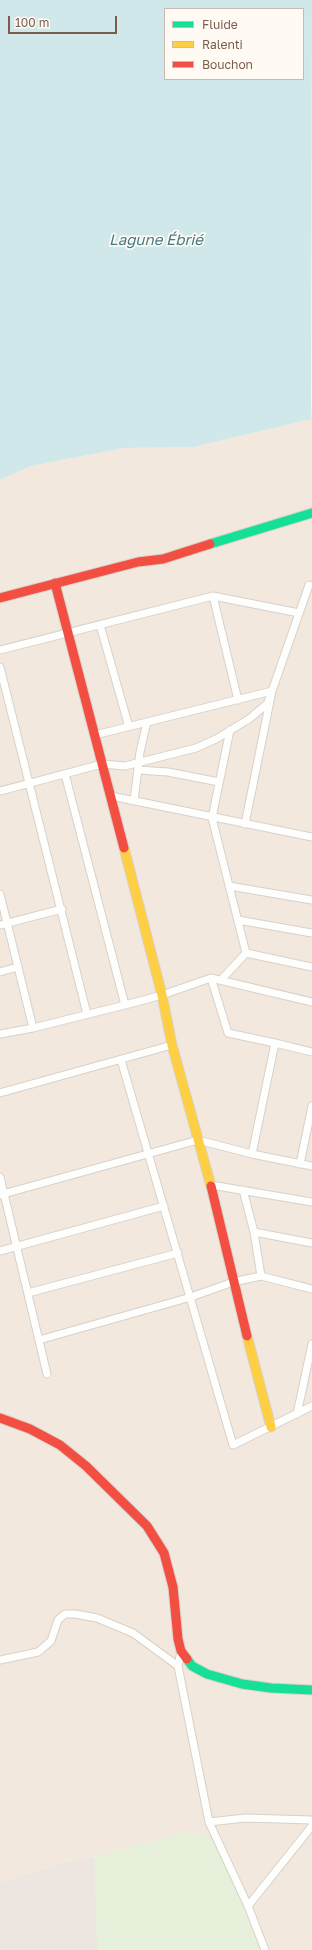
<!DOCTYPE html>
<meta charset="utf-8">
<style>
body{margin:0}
#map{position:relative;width:312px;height:1950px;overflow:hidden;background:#f9f5f0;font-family:"Golos Text",sans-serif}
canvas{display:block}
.legend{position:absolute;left:164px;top:8px;width:140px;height:72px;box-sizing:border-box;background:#fffaf3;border:1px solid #cabbb1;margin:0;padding:5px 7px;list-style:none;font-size:12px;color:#7a5c4d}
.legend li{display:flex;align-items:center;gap:8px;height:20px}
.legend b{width:20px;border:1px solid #cabbb1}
.scale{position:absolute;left:8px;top:16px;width:109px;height:18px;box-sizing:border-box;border:2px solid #7a5c4d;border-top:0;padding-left:5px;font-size:12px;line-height:14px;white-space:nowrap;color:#7a5c4d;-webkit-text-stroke:3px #fffaf3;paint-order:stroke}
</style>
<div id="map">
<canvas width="312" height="1950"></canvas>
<ul class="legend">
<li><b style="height:5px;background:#16e098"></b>Fluide</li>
<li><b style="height:5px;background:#ffcf43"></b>Ralenti</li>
<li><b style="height:5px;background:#f24e42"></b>Bouchon</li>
</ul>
<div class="scale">100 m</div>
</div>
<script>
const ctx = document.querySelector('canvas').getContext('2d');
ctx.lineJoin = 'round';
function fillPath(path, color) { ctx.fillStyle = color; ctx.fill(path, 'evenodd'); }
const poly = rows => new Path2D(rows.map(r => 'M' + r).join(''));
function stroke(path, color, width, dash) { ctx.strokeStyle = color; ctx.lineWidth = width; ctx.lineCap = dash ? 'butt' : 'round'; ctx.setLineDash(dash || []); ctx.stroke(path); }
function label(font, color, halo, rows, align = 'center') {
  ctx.font = font + ' "Golos Text",sans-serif'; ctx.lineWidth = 3.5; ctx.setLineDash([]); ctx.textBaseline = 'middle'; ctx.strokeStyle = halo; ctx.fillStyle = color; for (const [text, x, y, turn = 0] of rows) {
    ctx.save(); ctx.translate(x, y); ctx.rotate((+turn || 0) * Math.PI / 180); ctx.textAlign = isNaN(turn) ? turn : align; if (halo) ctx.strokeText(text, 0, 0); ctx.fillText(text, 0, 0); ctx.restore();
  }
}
fillPath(poly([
 [312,401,312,1950,261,1950,220,1848,201,1833,186,1832,94,1857,74,1860,0,1882,0,480,31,466,124,448,194,447,311,419]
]), '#f2e8de');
fillPath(poly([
 [186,1832,201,1833,212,1839,261,1950,0,1950,0,1882,74,1860,94,1857]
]), '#ede5e0');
fillPath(poly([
 [186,1832,201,1833,212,1839,220,1848,261,1950,97,1950,94,1857]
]), '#e7f0db');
fillPath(poly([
 [0,0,312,0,311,419,194,447,124,448,31,466,0,480],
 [165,9,303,9,303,79,165,79]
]), '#d0e8ea');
const street = poly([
 [213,596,238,700],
 [100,625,129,727],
 [0,650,213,596,299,613],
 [0,667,87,1014],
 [95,735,272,691],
 [138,770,168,772,219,782],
 [65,774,125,1005],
 [0,791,102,764,125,766,196,748,216,739,249,719,267,704,271,695],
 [111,796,312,837],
 [134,801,140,752,147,722],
 [245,824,272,691,309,585],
 [229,886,312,900],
 [0,894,33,1028],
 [238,920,312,933],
 [0,925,62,909],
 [246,953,312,967],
 [0,972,18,967],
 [211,978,228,1033,275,1043,312,1052],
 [221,980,246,953,212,818,230,730],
 [0,1034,33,1028,125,1005,162,995,211,978,312,1002],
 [121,1060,233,1445,312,1406],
 [0,1093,172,1045],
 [252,1154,275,1043],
 [300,1164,312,1106],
 [0,1177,47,1374],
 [211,1185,312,1202],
 [243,1190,254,1232,261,1276],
 [0,1195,198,1140,252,1154,312,1166],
 [254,1232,312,1243],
 [0,1251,164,1206],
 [28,1293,178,1253],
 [39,1340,191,1297,233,1282,261,1276,312,1289],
 [297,1414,312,1344],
 [181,1651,178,1666,209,1822,248,1906,265,1950],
 [0,1660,38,1652,51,1641,58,1620,65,1614,75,1614,97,1618,133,1633,178,1666],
 [209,1822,245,1818,312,1820],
 [248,1906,312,1826]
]);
const fast = poly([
 [210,544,312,513],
 [187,1659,192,1666,207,1674,242,1684,271,1688,312,1690]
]);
const slow = poly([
 [124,848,162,995,172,1045,211,1186],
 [247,1336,271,1427]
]);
const jam = poly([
 [55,583,124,848],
 [0,598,138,562,163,559,210,544],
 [211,1186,247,1336],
 [0,1418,30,1429,60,1445,86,1466,147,1526,164,1553,173,1587,178,1639,181,1651,187,1659]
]);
stroke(street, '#d7d1cb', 9);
stroke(fast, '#d9d2cb', 11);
stroke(slow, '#d9d2cb', 11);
stroke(jam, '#d9d2cb', 11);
stroke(street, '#fefefd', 7);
stroke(fast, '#16e098', 9);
stroke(slow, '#ffcf43', 9);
stroke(jam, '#f24e42', 9);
label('italic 15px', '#437c86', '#fffaf3', [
 ["Lagune Ébrié",156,240]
]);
</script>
